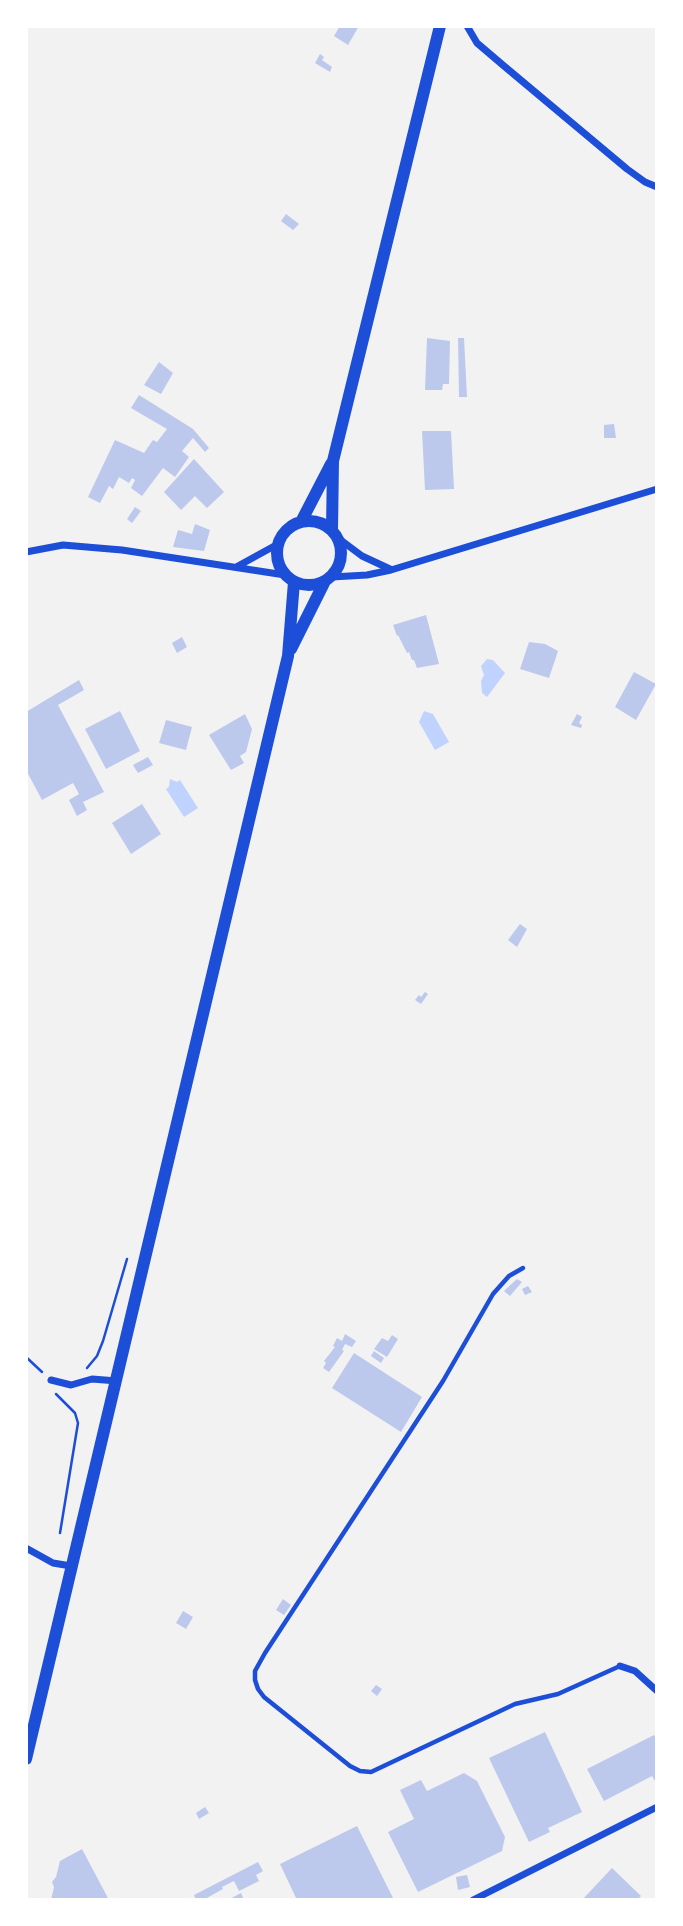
<!DOCTYPE html>
<style>
body{margin:0}
#map{position:relative;width:683px;height:1926px;overflow:hidden;background:#f2f2f2;font-family:Signika,sans-serif}
canvas{display:block}
.frame{position:absolute;inset:0;border:28px solid #fff;pointer-events:none}
</style>
<div id="map">
<canvas width="683" height="1926"></canvas>
<div class="frame"></div>
</div>
<script>
const ctx = document.querySelector('canvas').getContext('2d');
ctx.lineJoin = 'round';
function fillPath(path, color) { ctx.fillStyle = color; ctx.fill(path, 'evenodd'); }
const poly = rows => new Path2D(rows.map(r => 'M' + r).join(''));
function stroke(path, color, width, dash) { ctx.strokeStyle = color; ctx.lineWidth = width; ctx.lineCap = dash ? 'butt' : 'round'; ctx.setLineDash(dash || []); ctx.stroke(path); }
fillPath(poly([
 [487,659,493,660,505,673,487,697,482,693,481,681,484,675,481,666],
 [424,711,433,714,449,742,435,750,419,722],
 [170,779,177,782,180,780,198,808,184,817,166,789,169,787]
]), '#bfd3fe');
fillPath(poly([
 [340,26,359,26,348,45,334,36],
 [320,54,324,57,322,60,332,67,330,72,315,63],
 [286,214,299,224,293,230,281,221],
 [427,338,450,341,449,384,443,384,442,390,425,390],
 [458,338,464,338,467,397,459,397],
 [159,362,173,373,161,394,144,385],
 [139,395,193,429,209,448,205,452,193,438,182,451,189,457,175,477,163,468,142,496,131,488,135,480,132,478,129,483,119,477,113,489,109,486,100,503,88,497,115,440,144,453,153,440,157,442,167,429,131,408],
 [614,424,616,438,604,438,604,425],
 [422,431,451,431,454,489,425,490],
 [194,459,224,492,207,508,195,496,181,510,164,492],
 [135,507,141,511,132,523,127,519],
 [195,524,210,530,204,551,173,547,178,530,192,534],
 [426,615,439,664,417,668,414,660,412,660,409,652,407,653,398,635,397,636,393,625],
 [182,637,187,647,177,653,172,643],
 [529,642,545,644,558,651,549,678,520,669],
 [634,672,656,684,636,720,615,707],
 [79,680,84,690,58,705,104,792,83,802,87,810,77,816,69,800,79,794,73,783,42,800,26,770,26,712],
 [120,711,140,751,106,769,85,729],
 [245,714,252,729,246,752,240,756,244,763,231,770,209,735],
 [577,714,582,717,579,723,582,725,581,728,571,725],
 [166,720,192,727,186,750,159,743],
 [148,757,153,765,138,773,133,765],
 [142,804,161,834,131,854,112,823],
 [520,924,527,929,517,947,508,940],
 [425,992,428,994,421,1004,415,1000,419,995,421,997],
 [517,1279,522,1282,510,1296,504,1291],
 [528,1286,532,1292,525,1295,522,1289],
 [345,1334,356,1341,352,1347,345,1344,342,1350,344,1351,329,1372,323,1368,326,1363,324,1361,335,1347,333,1346,337,1338,342,1341],
 [392,1335,398,1339,387,1357,374,1349,382,1338,388,1341],
 [374,1351,384,1358,381,1363,371,1356],
 [354,1353,422,1397,401,1432,332,1388],
 [283,1599,291,1605,284,1615,276,1610],
 [183,1611,193,1617,186,1629,176,1623],
 [376,1685,382,1689,377,1696,371,1691],
 [545,1732,582,1812,548,1828,550,1832,529,1842,489,1758],
 [654,1735,657,1739,657,1784,652,1776,604,1801,587,1769],
 [464,1773,477,1781,505,1837,502,1851,418,1892,388,1832,414,1819,400,1790,421,1780,427,1791],
 [205,1807,209,1813,199,1819,196,1813],
 [357,1826,394,1900,297,1900,280,1864],
 [82,1849,109,1900,51,1900,54,1887,52,1882,56,1877,60,1861],
 [258,1862,263,1871,256,1875,259,1881,239,1891,234,1881,222,1887,223,1889,203,1900,196,1900,194,1895],
 [612,1868,641,1896,637,1900,582,1900],
 [467,1875,470,1887,458,1890,456,1877],
 [241,1893,244,1900,228,1900]
]), '#bdc9ec');
stroke(poly([
 [26,1357,42,1372],
 [87,1368,97,1356,103,1341,127,1259],
 [56,1394,75,1413,78,1423,60,1533]
]), '#1d4ed8', 2.5);
stroke(poly([
 [523,1268,509,1276,493,1294,443,1381,265,1653,255,1671,255,1680,258,1689,264,1697,350,1766,360,1771,371,1772,515,1704,558,1694,620,1666]
]), '#1d4ed8', 4.5);
stroke(poly([
 [467,26,477,43,504,66,627,169,645,182,657,187],
 [338,538,362,556,390,569],
 [26,552,63,545,122,550,285,575],
 [238,566,278,544],
 [332,577,367,575,391,570,657,489],
 [51,1380,71,1385,92,1379,117,1381],
 [26,1548,53,1563,71,1566],
 [620,1666,635,1671,657,1691],
 [473,1900,657,1807]
]), '#1d4ed8', 7);
stroke(poly([
 '277 553a32 32 0 1 1 64 0a32 32 0 1 1-64 0Z',
 [301,522,331,464],
 [332,530,333,461,440,26],
 [291,649,324,583],
 [26,1759,288,656,294,582]
]), '#1d4ed8', 12);
</script>
